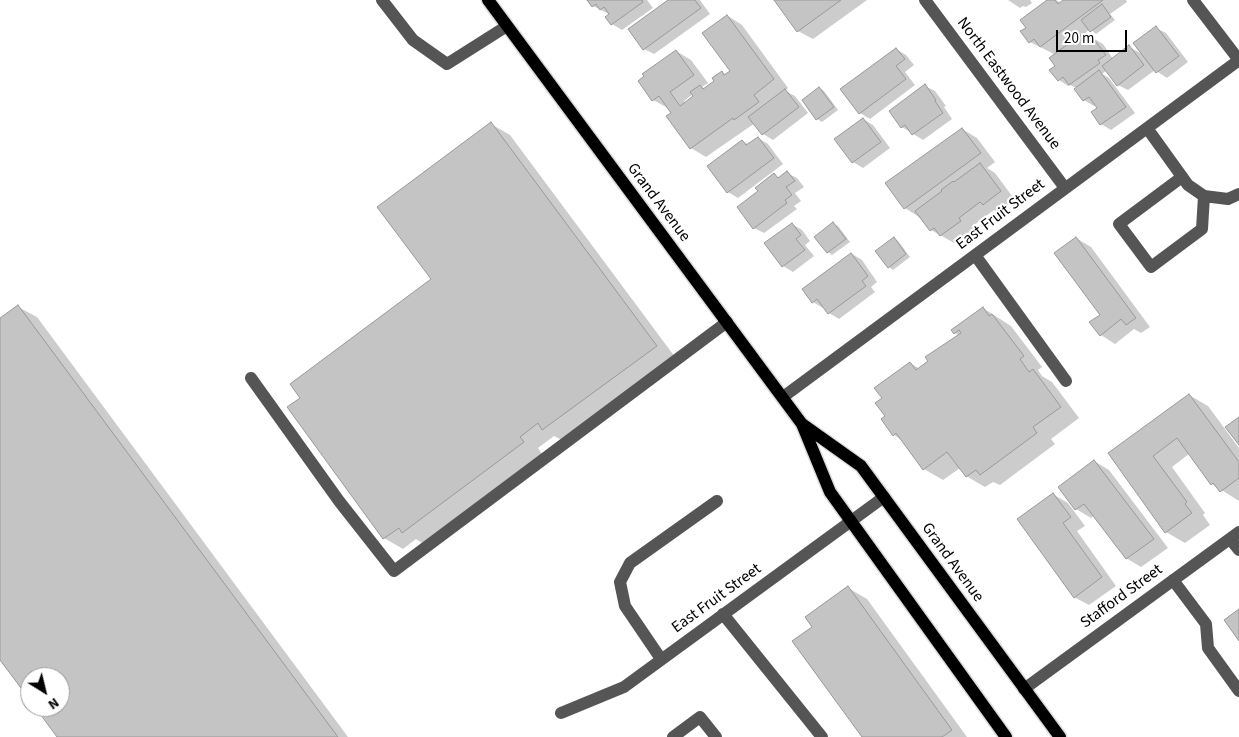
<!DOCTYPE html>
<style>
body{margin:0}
#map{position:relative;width:1239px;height:737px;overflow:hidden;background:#fff;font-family:"Source Sans 3",sans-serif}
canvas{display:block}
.north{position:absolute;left:20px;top:667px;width:50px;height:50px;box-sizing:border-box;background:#fff;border:1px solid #999;border-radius:50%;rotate:144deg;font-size:14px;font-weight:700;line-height:20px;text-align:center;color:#000}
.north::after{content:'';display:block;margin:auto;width:18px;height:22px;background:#000;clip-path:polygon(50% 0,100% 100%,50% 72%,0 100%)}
.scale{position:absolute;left:1056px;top:30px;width:71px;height:22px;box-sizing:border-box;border:2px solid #000;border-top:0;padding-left:6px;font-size:15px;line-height:18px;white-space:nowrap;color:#000;-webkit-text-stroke:4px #fff;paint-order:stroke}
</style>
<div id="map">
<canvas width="1239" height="737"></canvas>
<div class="north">N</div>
<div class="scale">20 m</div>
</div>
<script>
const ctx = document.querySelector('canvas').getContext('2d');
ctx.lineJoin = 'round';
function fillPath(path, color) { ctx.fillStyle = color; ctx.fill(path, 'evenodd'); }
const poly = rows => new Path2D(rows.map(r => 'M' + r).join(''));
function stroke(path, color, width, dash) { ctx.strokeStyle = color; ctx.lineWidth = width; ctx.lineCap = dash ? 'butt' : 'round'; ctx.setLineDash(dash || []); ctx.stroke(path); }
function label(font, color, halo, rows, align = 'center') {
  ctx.font = font + ' "Source Sans 3",sans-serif'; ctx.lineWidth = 4.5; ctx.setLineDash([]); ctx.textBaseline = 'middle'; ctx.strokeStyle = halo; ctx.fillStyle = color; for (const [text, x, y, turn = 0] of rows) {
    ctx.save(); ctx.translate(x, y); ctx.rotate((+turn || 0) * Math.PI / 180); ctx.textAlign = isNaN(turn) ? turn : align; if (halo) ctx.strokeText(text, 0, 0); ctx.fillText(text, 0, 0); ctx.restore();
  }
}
fillPath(poly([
 [588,0,647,0,653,8,622,30,612,24,607,18,611,15,593,6],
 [670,0,700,0,710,14,654,54,644,49],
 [776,0,867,0,813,39,798,31],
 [1008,0,1030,0,1032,3,1026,7,1023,6,1020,8],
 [1050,0,1056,0,1061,3,1065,0,1126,0,1127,2,1110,14,1115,20,1096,34,1090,29,1080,37,1088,42,1093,38,1103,44,1113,59,1129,47,1144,55,1156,28,1166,33,1188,62,1167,78,1155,70,1128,90,1118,85,1107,70,1102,74,1109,78,1135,113,1111,130,1101,124,1093,113,1098,108,1096,105,1094,106,1084,100,1075,89,1077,88,1070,85,1068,86,1059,80,1056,55,1030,42],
 [728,16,742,25,788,88,785,91,795,96,808,113,773,140,763,134,755,123,706,157,691,148,668,116,672,113,668,108,653,100,676,51,691,60,708,83,702,87,705,89,716,81,722,73,726,75,732,71],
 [693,94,695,96,685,103,684,101],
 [896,49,906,55,914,65,905,72,915,85,870,119,860,113,842,90],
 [925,86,935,91,946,106,944,107,952,119,923,140,902,127],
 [820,88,824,91,838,110,822,122,817,119],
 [863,119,873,125,890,148,863,168,853,162],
 [491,124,510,135,675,357,562,440,554,436,538,448,542,454,422,543,416,539,403,549,384,538,302,398,432,280],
 [962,129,977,138,995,162,987,168,995,173,1015,200,998,213,994,210,973,226,975,230,956,244,931,230,919,217,905,208],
 [758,138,768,144,783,164,738,198,728,192,742,141,749,145],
 [787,173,797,178,804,187,795,193,801,201,794,206,797,209,764,233,754,228,774,175,780,178],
 [792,224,802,230,810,241,805,245,814,256,793,272,783,266],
 [833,224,838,226,850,242,832,255,828,252],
 [894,238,898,241,910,257,893,270,889,267],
 [1076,238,1091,247,1150,327,1141,333,1134,329,1115,344,1101,335,1101,315],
 [852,254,862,260,877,282,871,287,875,292,839,319,829,313,824,307,823,308,813,302],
 [18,307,37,317,348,737,59,737,37,707,60,707,60,677,30,677,30,698,0,658,0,320],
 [983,308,1011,326,1042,367,1038,370,1042,376,1052,382,1079,418,1051,439,1055,444,1000,485,993,482,985,487,966,476,960,468,943,480,924,469,902,440,894,435,887,416,884,399,910,363,920,369,960,336,955,333],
 [1189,395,1208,406,1239,448,1239,501,1212,484,1189,454,1172,467,1205,513,1203,515,1210,525,1185,543,1166,532,1109,454],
 [1094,461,1109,470,1168,548,1141,567,1126,558,1094,515,1091,518,1076,509],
 [1054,495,1068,503,1085,526,1077,531,1116,586,1089,605,1074,597],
 [848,588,867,599,967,737,863,737,813,627]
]), '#0003');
const building = poly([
 [587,0,642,0,643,2,611,25,605,17,609,14,604,7,600,10,596,4,592,7,587,0],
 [668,0,695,0,701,8,643,50,628,29,668,0],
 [774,0,841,0,797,32,774,0],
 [1047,0,1055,0,1058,4,1063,0,1103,0,1040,47,1034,39,1029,43,1020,31,1026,28,1020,20,1047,0],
 [1102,4,1111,17,1090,32,1081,20,1102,4],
 [727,15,774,79,754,95,759,102,734,120,733,118,690,149,666,116,671,113,659,96,652,101,638,81,644,76,642,74,676,50,694,75,670,92,680,106,693,96,690,92,700,85,703,89,714,81,712,78,722,71,724,75,730,71,702,33,727,15],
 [1156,26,1179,56,1156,73,1133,43,1156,26],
 [1080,35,1085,42,1092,37,1106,55,1098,60,1100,63,1069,85,1063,77,1058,81,1049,70,1055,66,1049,58,1080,35],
 [1129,45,1144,65,1117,86,1102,66,1129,45],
 [896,48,905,59,896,66,906,79,859,114,840,89,896,48],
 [1099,70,1126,107,1100,125,1091,112,1097,108,1089,97,1083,101,1074,89,1099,70],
 [925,84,936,100,935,101,943,113,912,135,905,125,901,128,889,111,925,84],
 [819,87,834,107,816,120,802,100,819,87],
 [785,89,799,107,762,135,748,117,785,89],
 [863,118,881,142,852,163,834,139,863,118],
 [491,122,657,346,542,430,538,423,520,437,524,442,402,533,399,528,383,539,287,407,300,398,290,384,431,279,377,207,491,122],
 [962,128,981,153,904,209,885,183,962,128],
 [758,137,774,158,727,193,707,166,742,140,746,145,758,137],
 [980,163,1001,191,983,205,980,202,959,218,961,221,940,236,934,228,930,231,915,211,942,191,941,190,953,181,954,182,980,163],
 [787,171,795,181,786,187,792,195,785,200,787,203,753,229,737,207,758,191,755,188,774,173,778,178,787,171],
 [833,222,846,239,827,253,814,237,833,222],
 [792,223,801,235,796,239,805,250,782,267,764,243,792,223],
 [894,237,906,254,888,268,875,251,894,237],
 [1076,237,1136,318,1126,325,1121,319,1100,336,1089,322,1100,315,1054,253,1076,237],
 [851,253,868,276,862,281,866,286,828,314,817,299,812,303,802,289,851,253],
 [18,305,338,737,57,737,35,707,60,707,60,677,30,677,30,700,0,660,0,318,18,305],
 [983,307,989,316,992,314,1024,356,1020,359,1029,372,1033,369,1061,407,1033,427,1037,433,980,475,976,470,966,477,947,452,923,470,896,433,893,436,881,419,885,416,875,403,882,398,874,388,910,362,916,370,928,361,925,357,961,333,959,330,954,334,951,330,983,307],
 [1189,394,1239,462,1239,478,1220,492,1213,483,1211,485,1177,438,1153,456,1187,502,1185,504,1192,513,1165,533,1108,453,1189,394],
 [1239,417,1239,445,1225,427,1239,417],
 [1094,460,1154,539,1126,559,1084,504,1075,510,1058,487,1094,460],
 [1053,493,1071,517,1063,523,1102,577,1074,598,1017,519,1053,493],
 [848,586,952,730,942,737,862,737,792,641,812,627,805,617,848,586],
 [1239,609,1239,641,1224,620,1239,609]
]);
fillPath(building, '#c4c4c4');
stroke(building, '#999', 1);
const major = poly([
 [488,0,802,424,830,492,1006,737],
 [802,424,861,466,1060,737]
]);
stroke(major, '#dbdbdb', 15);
stroke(poly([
 [382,0,413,40,447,64,507,26],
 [925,0,1065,188],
 [1193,0,1239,60],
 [1147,128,1188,185,1204,196,1228,199,1239,194],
 [1182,177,1119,224,1151,267,1202,229,1204,196],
 [975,255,1066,381],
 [251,378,339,501,394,571,727,322],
 [783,397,1239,60],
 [1230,539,1239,550],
 [1173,580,1206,624,1208,648,1239,691],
 [723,614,822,737],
 [661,659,625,606,620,582,630,563,717,501],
 [1024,689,1239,532],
 [561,713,624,687,884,497],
 [673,737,700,717,716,737]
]), '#555', 12);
stroke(major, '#000', 12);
label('16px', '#000', '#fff', [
 ["North Eastwood Avenue",1008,84,53],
 ["Grand Avenue",658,203,53],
 ["East Fruit Street",1001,215,-37],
 ["Grand Avenue",952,563,54],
 ["Stafford Street",1122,597,-36],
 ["East Fruit Street",717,599,-36]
]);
</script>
